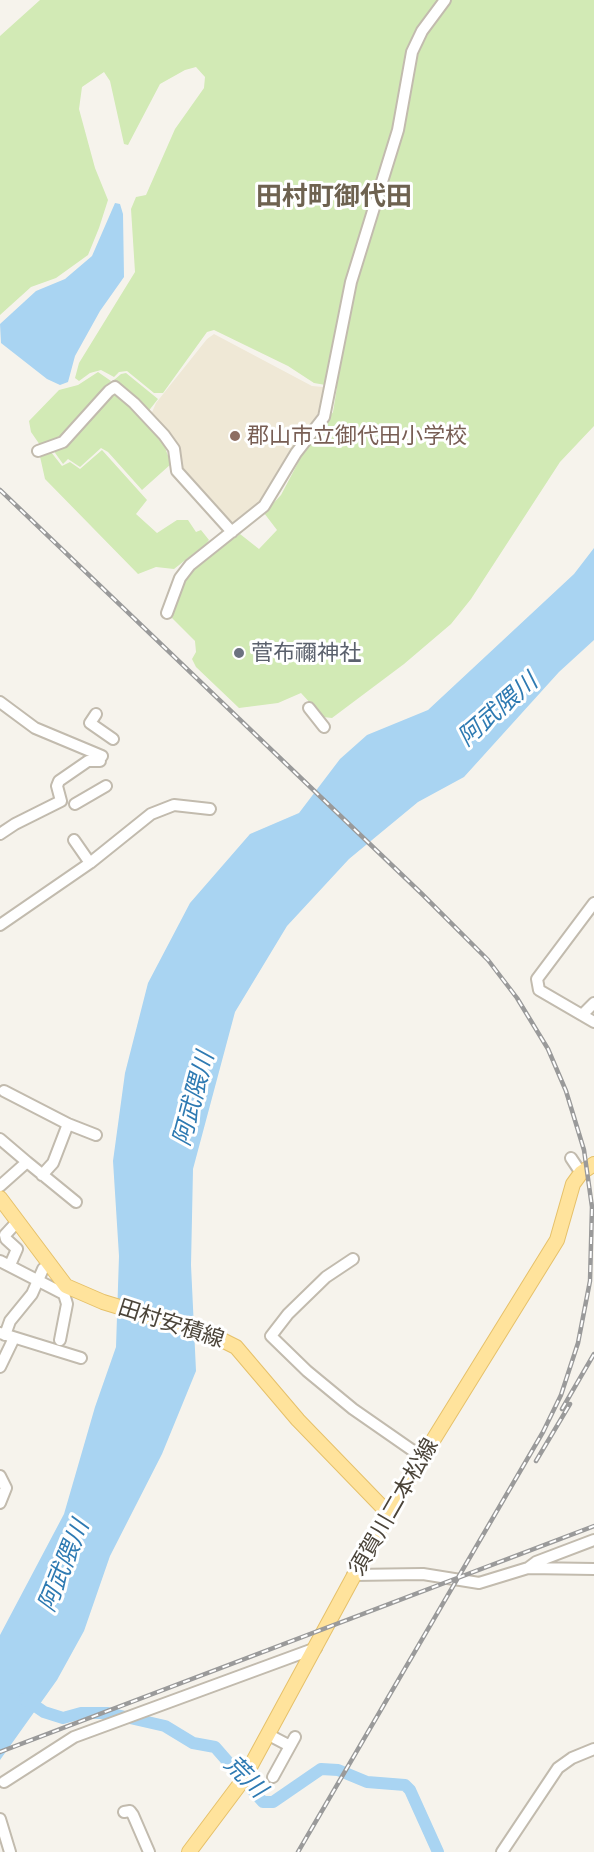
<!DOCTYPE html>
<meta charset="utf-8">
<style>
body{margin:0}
canvas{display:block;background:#f6f3ec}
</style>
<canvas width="594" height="1852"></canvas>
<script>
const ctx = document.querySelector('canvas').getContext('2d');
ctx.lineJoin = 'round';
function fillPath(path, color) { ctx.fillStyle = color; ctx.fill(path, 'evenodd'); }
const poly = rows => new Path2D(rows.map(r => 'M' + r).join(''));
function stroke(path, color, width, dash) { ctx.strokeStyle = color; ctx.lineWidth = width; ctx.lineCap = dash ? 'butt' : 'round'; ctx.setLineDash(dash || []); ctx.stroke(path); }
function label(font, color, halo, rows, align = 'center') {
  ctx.font = font + ' Mulish,"Noto Sans JP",sans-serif'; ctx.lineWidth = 6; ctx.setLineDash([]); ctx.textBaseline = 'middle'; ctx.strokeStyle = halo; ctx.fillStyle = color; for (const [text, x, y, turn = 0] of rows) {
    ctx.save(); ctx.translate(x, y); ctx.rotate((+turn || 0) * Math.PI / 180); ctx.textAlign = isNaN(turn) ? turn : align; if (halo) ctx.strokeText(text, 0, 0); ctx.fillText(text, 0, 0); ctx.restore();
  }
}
fillPath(poly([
 [214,334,312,386,323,387,321,408,270,495,227,532,227,517,178,465,150,417,156,403,207,339]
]), '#efe8d6');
fillPath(poly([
 [40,0,594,0,594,426,560,462,471,599,451,624,404,664,332,718,323,717,301,693,278,703,239,708,196,667,192,659,196,652,195,641,172,618,184,583,196,565,240,534,259,549,277,530,264,513,281,495,301,457,333,412,337,387,314,383,288,366,214,330,207,332,163,393,154,393,127,371,119,372,114,377,101,370,90,373,79,381,75,378,79,363,135,272,131,209,136,197,146,195,175,129,204,88,205,77,196,67,185,70,160,84,128,145,124,144,110,81,104,72,82,87,79,109,95,168,108,200,99,228,88,255,56,278,31,287,0,315,0,36],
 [98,372,111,381,66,432,52,444,40,445,31,432,29,421,59,390,78,385],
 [126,373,158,399,147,413,115,384,114,380,121,374],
 [112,390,163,442,171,464,142,490,108,452,101,448,80,467,68,459,63,464,53,450],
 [102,450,147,500,136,514,157,533,177,520,188,520,196,532,201,530,209,540,206,544,174,569,156,567,138,574,45,479,39,452,51,452,62,466,70,462,80,469]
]), '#d2eab5');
fillPath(poly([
 [115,203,120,204,123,214,124,277,100,311,75,356,68,382,60,385,47,379,1,343,0,324,36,291,65,279,92,256],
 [594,548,594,640,559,672,464,777,418,802,349,859,287,926,235,1012,193,1169,191,1265,196,1371,162,1454,110,1556,84,1631,57,1680,0,1760,0,1635,64,1514,95,1407,116,1347,119,1256,113,1161,125,1073,148,983,190,903,250,834,299,813,340,759,367,735,428,710,574,574]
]), '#a9d4f2');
stroke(poly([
 [25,1699,44,1712,63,1718,81,1713,108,1713,165,1726,193,1743,215,1747,263,1802,273,1802,321,1769,338,1770,367,1782,405,1785,410,1790,438,1852]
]), '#a9d4f2', 12);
const minor = poly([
 [38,451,63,442,109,391,115,387,134,403,164,435,174,449,177,471,232,532],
 [167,613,180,578,190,565,264,506,296,453,324,417,351,282,398,130,412,52,422,31,445,0],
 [0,702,35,728,102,756],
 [309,708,324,727],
 [96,714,90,723,113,739],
 [75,804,106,786],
 [0,834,15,824,61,801,57,786,59,781,88,761,100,761],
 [74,840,90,863],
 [594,903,537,979,539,990,594,1022],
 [0,925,90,863,151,814,174,805,210,809],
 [582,1015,594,1003],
 [4,1091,68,1124,96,1135],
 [0,1139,27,1162,0,1186],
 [571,1158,581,1173],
 [27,1162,76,1202],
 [42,1175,53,1163,68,1124],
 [353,1259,326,1277,288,1314,271,1336,307,1371,353,1409,422,1457],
 [0,1261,64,1294,67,1304,60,1340],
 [10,1265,17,1249,6,1239,5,1235,17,1222],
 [0,1333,81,1358],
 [5,1335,10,1321,32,1294,43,1269,48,1265],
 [0,1367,14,1338],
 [0,1476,6,1488,0,1503],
 [528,1568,536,1562,594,1540],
 [353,1575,423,1574,479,1583,528,1568,594,1569],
 [269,1735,290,1746],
 [273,1777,295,1737],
 [4,1782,74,1737,316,1648],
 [124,1812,130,1811,133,1815,149,1852],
 [0,1819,10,1852],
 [502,1852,558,1768,572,1758,594,1749]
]);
const major = poly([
 [0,1198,66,1286,103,1302,214,1336,236,1347,298,1420,388,1513],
 [189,1852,243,1780,388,1513,557,1240,573,1184,581,1173,594,1164]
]);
stroke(minor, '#c2bbae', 14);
stroke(major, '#e6c16a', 16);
stroke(minor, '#fff', 10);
stroke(major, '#ffe39c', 14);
const rail = poly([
 [0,490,422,894,488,960,517,998,548,1049,566,1091,584,1150,592,1207,590,1281,578,1343,561,1395,543,1432,298,1852],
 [562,1409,594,1354],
 [536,1461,570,1404],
 [0,1752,594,1526]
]);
stroke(rail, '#9a9a9a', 4.5);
stroke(rail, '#fff', 2, [7]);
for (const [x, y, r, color] of [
 [235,436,6,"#8d6e63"],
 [239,653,6,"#6b7280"]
]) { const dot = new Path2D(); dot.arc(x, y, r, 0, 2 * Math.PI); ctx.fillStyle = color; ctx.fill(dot); stroke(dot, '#fff', 2); }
label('22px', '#785e54', '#fff', [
 ["郡山市立御代田小学校",247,436]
], 'left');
label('22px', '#5b616d', '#fff', [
 ["菅布禰神社",251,653]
], 'left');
label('22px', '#4b4439', '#fff', [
 ["田村安積線",171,1324,18],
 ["須賀川二本松線",394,1507,-60]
]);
label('italic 24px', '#2e7ab2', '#fff', [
 ["阿武隈川",498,710,-41],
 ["阿武隈川",194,1099,-75],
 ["阿武隈川",64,1566,-68],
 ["荒川",245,1777,45]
]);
label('bold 26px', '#6e6250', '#fff', [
 ["田村町御代田",334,197]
]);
</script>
